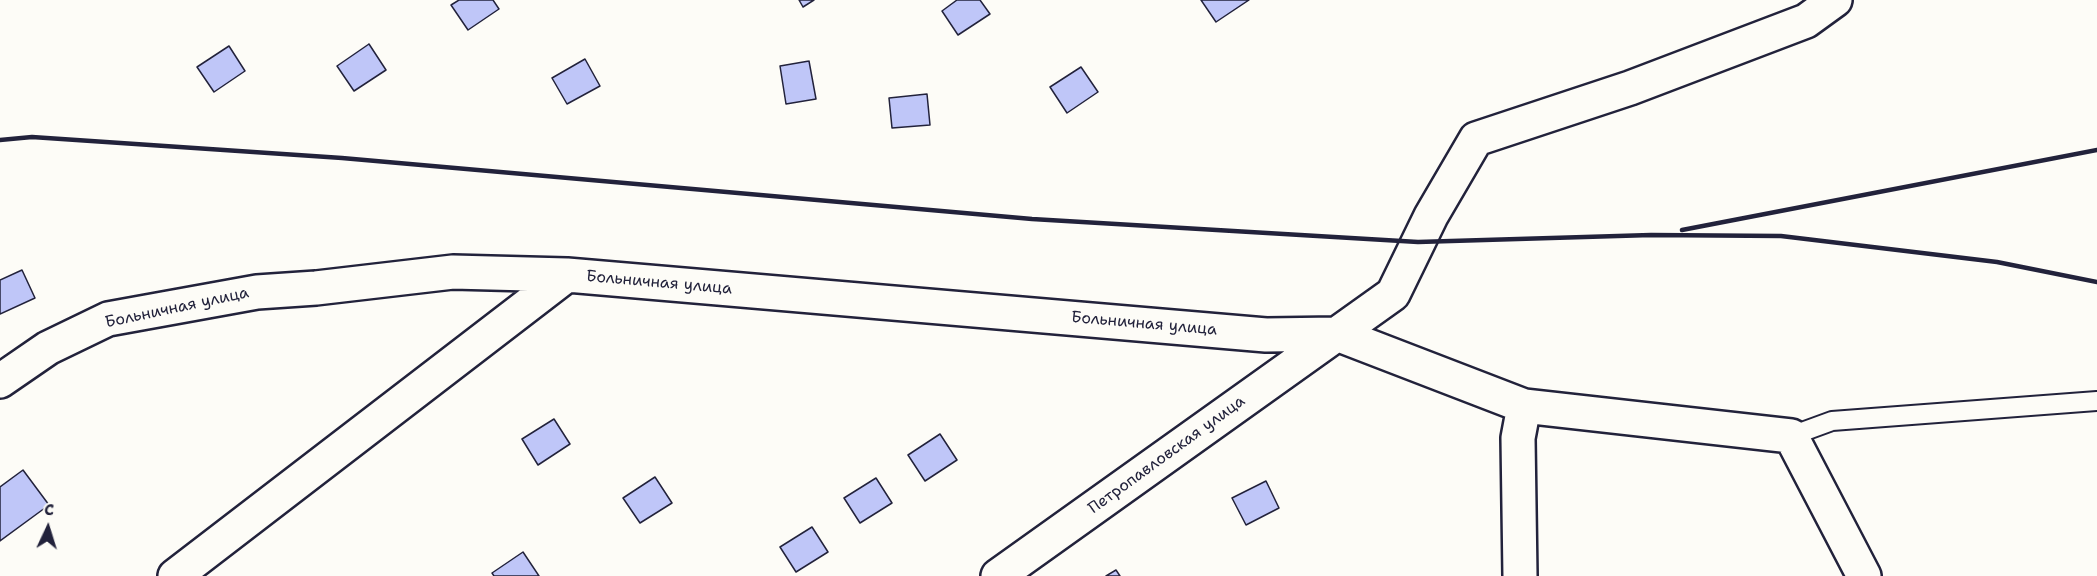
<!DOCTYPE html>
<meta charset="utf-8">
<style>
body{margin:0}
#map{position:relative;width:2097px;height:576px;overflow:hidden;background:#fdfcf7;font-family:"Shantell Sans",sans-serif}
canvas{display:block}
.north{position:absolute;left:18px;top:498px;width:60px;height:60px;-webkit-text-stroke:4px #fdfcf7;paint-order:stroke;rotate:4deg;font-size:16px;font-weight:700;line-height:24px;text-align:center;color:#22223b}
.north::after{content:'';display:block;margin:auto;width:21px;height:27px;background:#22223b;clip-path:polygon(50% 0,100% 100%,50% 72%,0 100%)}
</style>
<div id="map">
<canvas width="2097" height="576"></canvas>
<div class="north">С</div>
</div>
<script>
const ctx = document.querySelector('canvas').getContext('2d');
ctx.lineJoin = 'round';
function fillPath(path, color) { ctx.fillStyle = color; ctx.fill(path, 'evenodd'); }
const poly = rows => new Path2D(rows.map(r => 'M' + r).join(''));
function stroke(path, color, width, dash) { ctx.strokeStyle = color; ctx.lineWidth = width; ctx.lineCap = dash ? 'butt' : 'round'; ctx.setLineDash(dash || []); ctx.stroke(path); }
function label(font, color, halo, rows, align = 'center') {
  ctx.font = font + ' "Shantell Sans",sans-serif'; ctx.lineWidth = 4.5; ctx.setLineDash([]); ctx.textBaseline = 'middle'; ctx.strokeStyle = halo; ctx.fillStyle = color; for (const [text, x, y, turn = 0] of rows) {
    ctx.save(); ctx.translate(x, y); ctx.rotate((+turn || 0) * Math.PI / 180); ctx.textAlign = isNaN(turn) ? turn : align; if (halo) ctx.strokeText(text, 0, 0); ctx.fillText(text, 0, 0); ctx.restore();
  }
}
const building = poly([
 [459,0,493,0,499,9,468,30,451,5,459,0],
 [799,0,814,0,803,7,799,0],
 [957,0,980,0,990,14,958,35,942,11,957,0],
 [1201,0,1249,0,1216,22,1201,0],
 [369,44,386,70,354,91,337,66,369,44],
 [229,46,245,71,214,92,197,67,229,46],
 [585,59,600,86,567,104,552,78,585,59],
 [809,61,816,99,786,104,780,66,809,61],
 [1081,67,1098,92,1067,113,1050,87,1081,67],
 [927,94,930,125,892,128,889,98,927,94],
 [22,270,35,298,0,314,0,280,22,270],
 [554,419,570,444,538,465,522,439,554,419],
 [940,434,957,460,925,481,908,455,940,434],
 [23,470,49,505,0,541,0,487,23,470],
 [655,477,672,503,640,523,623,498,655,477],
 [876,478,892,503,860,523,844,498,876,478],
 [1266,481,1279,508,1246,525,1232,498,1266,481],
 [812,527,828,552,796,572,780,547,812,527],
 [523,552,539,576,494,576,492,573,523,552],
 [1116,570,1120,576,1106,576,1116,570]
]);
fillPath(building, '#bfc6f8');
stroke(building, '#22223b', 1.5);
const service = poly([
 [1791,436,1832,421,2097,401]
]);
const minor = poly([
 [0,381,48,348,108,319,257,292,316,288,453,272,567,275,1266,335,1337,334,1524,406,1791,436,1864,576],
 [175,576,567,275],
 [998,576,1393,294,1431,216,1476,139,1630,88,1806,21,1835,0],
 [1520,576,1518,438,1524,406]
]);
stroke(service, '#22223b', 22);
stroke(minor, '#22223b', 38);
stroke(service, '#fdfcf7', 18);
stroke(minor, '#fdfcf7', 33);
stroke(poly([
 [0,140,32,137,342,158,1032,219,1418,242,1651,235,1781,236,1997,262,2097,282],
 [1682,230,2097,150]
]), '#22223b', 4.5);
label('16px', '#22223b', '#fdfcf7', [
 ["Больничная улица",659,283,5],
 ["Больничная улица",177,308,-12],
 ["Больничная улица",1144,324,5],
 ["Петропавловская улица",1167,455,-36]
]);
</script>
